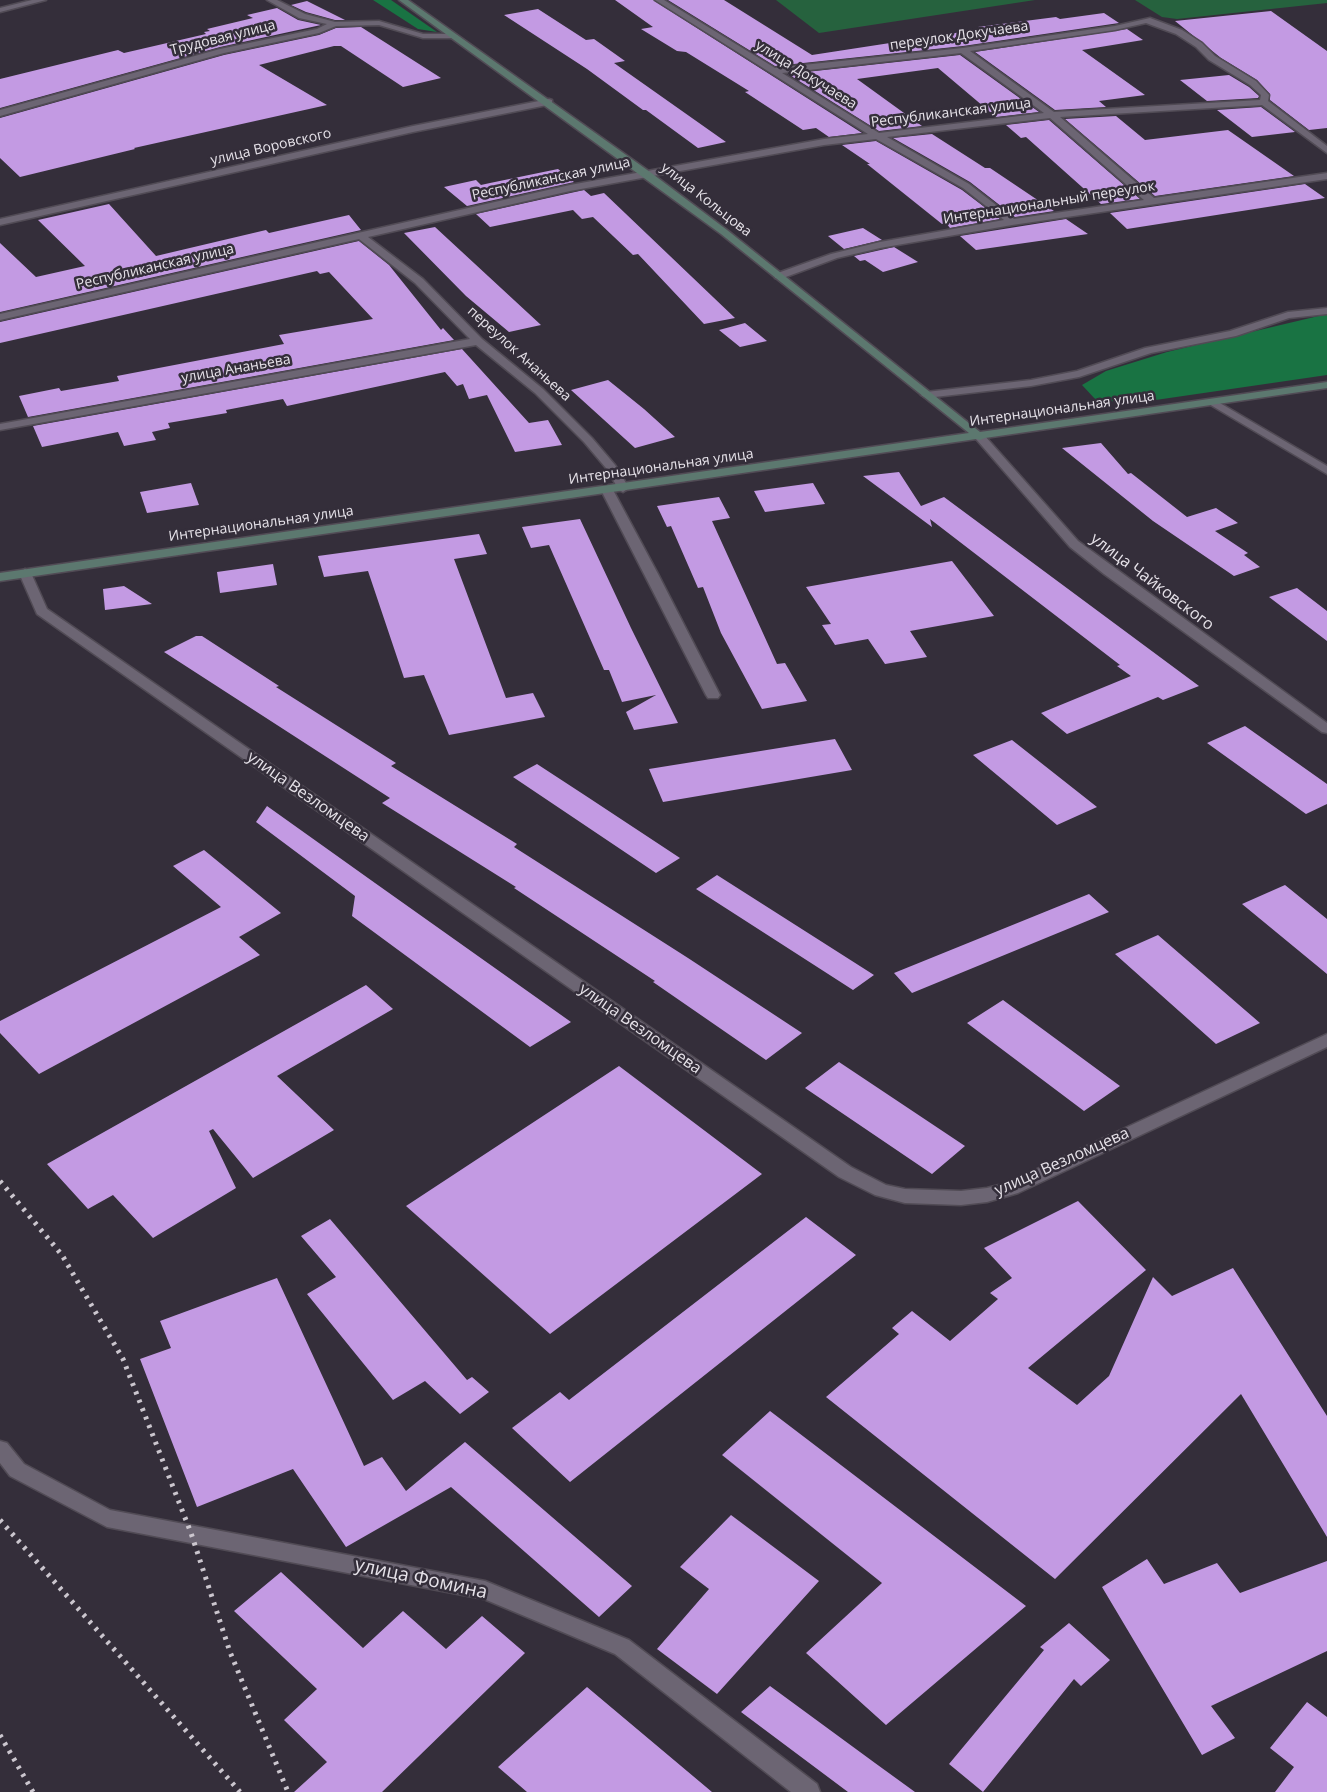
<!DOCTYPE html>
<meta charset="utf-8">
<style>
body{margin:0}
canvas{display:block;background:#342e3a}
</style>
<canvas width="1327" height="1792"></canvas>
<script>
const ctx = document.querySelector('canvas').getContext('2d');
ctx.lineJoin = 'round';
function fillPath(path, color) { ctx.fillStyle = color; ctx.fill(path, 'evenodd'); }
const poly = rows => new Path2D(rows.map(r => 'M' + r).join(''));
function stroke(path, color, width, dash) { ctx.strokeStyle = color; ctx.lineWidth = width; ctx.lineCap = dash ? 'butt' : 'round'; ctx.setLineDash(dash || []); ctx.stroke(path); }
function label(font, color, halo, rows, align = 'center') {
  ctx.font = font + ' "Open Sans",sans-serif'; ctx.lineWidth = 5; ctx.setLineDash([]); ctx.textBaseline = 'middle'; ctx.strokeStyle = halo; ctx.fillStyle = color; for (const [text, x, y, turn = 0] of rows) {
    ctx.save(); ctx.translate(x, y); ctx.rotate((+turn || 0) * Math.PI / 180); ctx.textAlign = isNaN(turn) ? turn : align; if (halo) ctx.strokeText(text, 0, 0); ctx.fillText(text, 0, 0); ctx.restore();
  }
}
fillPath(poly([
 [776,0,1035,0,819,33],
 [1135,0,1327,0,1327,3,1177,19,1162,17]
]), '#26623e');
fillPath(poly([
 [373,0,391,0,437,32,418,29],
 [1327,314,1327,375,1135,403,1096,400,1082,385,1106,371,1167,352]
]), '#197343');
fillPath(poly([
 [615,0,653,0,862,133,829,137,816,128,803,130,745,92,749,91,686,52,677,51,641,29,653,27],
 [668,0,724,0,812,55,981,29,978,27,1056,17,1060,19,1104,13,1119,23,963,46,775,66],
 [307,1,345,20,335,20,306,12,291,5],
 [277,8,298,20,321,25,220,47,0,108,0,79,118,50,124,53,206,34,204,32,210,31,207,29,253,18,247,15],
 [538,9,586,40,594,39,625,61,614,63,726,142,698,148,646,110,643,110,587,69,504,15],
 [1271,11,1327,51,1327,128,1309,130,1270,100,1270,94,1257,80,1221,58,1175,21],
 [361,27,441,78,403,87,341,46,334,46,259,65,327,105,134,148,135,149,20,177,0,158,0,118,224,55,319,35,336,28],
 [1127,29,1143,40,1082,50,1145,95,1099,101,1106,107,1055,110,975,52],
 [960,55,1039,112,996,117,938,68,857,79,922,126,879,131,788,74],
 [1229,75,1249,87,1259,96,1258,98,1207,101,1180,80],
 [1261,107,1295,132,1252,137,1217,110],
 [1116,116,1145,140,1228,130,1294,176,1155,196,1065,119],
 [1049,120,1140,199,1101,204,1026,137,1021,138,1006,125],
 [932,134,985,168,990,168,1054,211,1015,217,970,182,893,138],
 [876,141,962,190,1000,219,950,228,946,223,942,224,867,164,870,164,842,145],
 [558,169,574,182,467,206,444,187,476,180,481,185,490,183],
 [1305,184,1325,198,1127,229,1110,213],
 [584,190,591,196,604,193,735,318,704,324,638,254,633,255,593,217,582,219,573,210,490,227,476,214],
 [109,204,156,256,266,230,269,233,349,215,361,230,0,312,0,243,36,277,85,266,38,220],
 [1066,219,1088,234,976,250,960,236],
 [435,227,541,325,509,332,466,296,404,233],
 [863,228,882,240,844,249,828,236],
 [359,241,389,265,441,330,443,328,454,340,28,417,19,396,59,388,61,391,119,381,117,376,284,344,279,335,373,319,329,272,320,274,317,271,0,343,0,322],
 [894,247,918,262,883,272,865,260,860,261,854,256],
 [745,323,767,341,740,347,719,330],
 [462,349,529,423,548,420,562,445,515,452,487,395,469,399,463,384,457,386,445,372,287,406,283,399,226,410,227,413,168,423,170,428,152,432,156,440,124,446,118,432,42,447,33,426],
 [608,380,644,409,675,437,635,448,571,390],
 [1101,443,1128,474,1131,473,1187,517,1216,508,1238,523,1215,531,1248,553,1244,555,1260,567,1234,576,1153,521,1062,448],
 [899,472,921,506,944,497,1199,686,1163,700,1158,697,1067,734,1041,713,1131,676,1117,666,1120,665,930,519,932,527,863,476],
 [191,483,199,505,147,513,140,492],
 [813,483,825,504,765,512,754,491],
 [719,497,730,518,712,521,777,664,785,663,807,701,762,709,721,633,703,587,698,588,671,526,667,527,657,506],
 [580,519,631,628,678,723,634,730,626,712,656,695,622,702,609,670,604,670,549,545,531,548,522,527],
 [479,534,487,554,454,559,506,698,533,693,545,717,449,735,424,675,404,678,368,571,324,577,318,556],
 [952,561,994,616,910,631,927,657,885,664,868,639,835,645,822,625,831,624,806,587],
 [273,564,277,585,220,593,217,572],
 [124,586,152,604,105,610,103,589],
 [1297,588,1327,611,1327,641,1269,597],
 [196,636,202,636,279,686,276,687,396,763,391,766,517,844,514,847,688,958,802,1033,766,1060,653,982,655,981,514,888,516,887,382,803,390,798,164,652],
 [1245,726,1327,784,1327,804,1306,814,1207,743],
 [835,739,852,770,663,802,649,769],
 [1012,740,1097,807,1057,825,973,755],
 [537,764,586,796,680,858,656,873,513,777],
 [267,806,375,883,571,1022,530,1047,352,916,355,896,256,822],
 [204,850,281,913,239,937,260,955,39,1074,0,1033,0,1021,221,907,173,866],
 [717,875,874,975,853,990,696,889],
 [1285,885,1327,919,1327,974,1242,904],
 [1089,894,1109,912,912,993,894,973],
 [1158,935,1260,1023,1216,1044,1115,954],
 [366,985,393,1009,277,1076,334,1130,253,1178,213,1129,209,1131,236,1188,153,1238,113,1195,88,1209,47,1164],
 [1003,1000,1120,1086,1084,1111,967,1023],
 [839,1062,965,1146,932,1174,805,1088],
 [619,1066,762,1174,550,1334,406,1206],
 [1078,1201,1146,1270,1028,1368,1077,1405,1109,1376,1153,1277,1172,1296,1233,1268,1327,1416,1327,1537,1241,1394,1055,1579,826,1397,899,1334,892,1328,912,1311,950,1341,998,1299,990,1293,1012,1278,984,1248],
 [806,1217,856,1255,570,1482,512,1428,560,1392,569,1400],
 [330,1219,467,1380,472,1377,489,1392,460,1414,425,1381,393,1400,307,1294,336,1277,301,1236],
 [277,1278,364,1466,382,1457,406,1491,465,1442,632,1586,599,1617,451,1487,346,1547,293,1469,197,1507,140,1359,171,1348,160,1321],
 [770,1411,1026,1606,886,1725,806,1653,882,1583,722,1455],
 [731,1515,819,1581,717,1694,657,1649,709,1589,680,1567],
 [1147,1559,1164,1584,1217,1563,1240,1593,1327,1561,1327,1651,1211,1706,1235,1738,1202,1755,1102,1587],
 [281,1572,363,1648,403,1611,446,1649,482,1616,525,1653,382,1792,294,1792,327,1762,284,1720,317,1689,234,1611],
 [1069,1623,1110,1660,1081,1686,1074,1679,983,1792,949,1764,1044,1650,1040,1647],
 [770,1686,875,1763,915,1792,848,1792,741,1712],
 [587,1687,712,1792,527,1792,498,1767],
 [1307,1702,1327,1717,1327,1792,1275,1792,1294,1767,1270,1748]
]), '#c39ae3');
const lane = poly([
 [1327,308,1327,314,1289,318,1236,336,1151,353,1079,377,1031,386,926,398,921,395,926,392,1031,380,1077,371,1145,348,1230,331,1288,312,1327,308]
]);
const street = poly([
 [32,0,46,0,0,12,0,8,32,0],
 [267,0,277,0,305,14,335,22,379,21,423,34,454,34,458,36,454,38,423,38,379,25,336,26,319,33,224,53,0,116,0,110,220,49,317,29,327,24,299,18,267,0],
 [655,0,664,0,775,68,963,48,1115,26,1150,18,1182,30,1202,43,1215,56,1256,81,1269,95,1268,101,1327,146,1327,153,1262,105,1060,117,1154,198,1327,173,1327,179,1012,225,880,248,837,258,783,278,775,278,775,274,831,254,880,242,1004,220,963,188,876,139,824,145,570,191,368,237,423,279,482,339,543,389,592,438,615,465,629,488,623,492,619,490,606,468,584,442,535,393,476,345,0,430,0,424,470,339,415,283,359,239,0,320,0,314,570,185,824,139,868,134,655,0],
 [1146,23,1176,34,1196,47,1209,60,1250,85,1261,95,1260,100,1054,112,970,51,1115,30,1146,23],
 [961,53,1044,113,879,133,782,73,961,53],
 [1050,118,1144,200,1014,219,969,184,887,137,1050,118],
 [549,99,552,100,552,104,413,132,0,225,0,219,413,126,549,99],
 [1213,399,1327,466,1327,474,1209,404,1209,400,1213,399],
 [980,434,984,435,1078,541,1327,723,1327,733,1322,732,1104,574,1070,547,976,439,976,435,980,434],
 [607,486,613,490,658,574,720,695,718,698,708,698,706,695,601,490,607,486],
 [25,569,31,573,47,609,851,1167,886,1185,905,1189,961,1191,987,1188,1007,1183,1327,1034,1327,1047,1018,1193,987,1202,961,1205,905,1203,875,1195,839,1177,37,614,19,573,25,569],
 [0,1441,7,1443,24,1464,110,1510,485,1581,629,1640,817,1784,820,1792,791,1792,615,1654,484,1599,107,1527,10,1476,0,1463,0,1441]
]);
const secondary = poly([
 [399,0,408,0,650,172,727,230,980,432,1327,382,1327,388,985,438,980,440,976,439,0,581,0,573,969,433,721,234,399,0]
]);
stroke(lane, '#514b55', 3);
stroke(street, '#514b55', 3);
stroke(secondary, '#514b55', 3);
fillPath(lane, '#6c6573');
fillPath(street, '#6c6573');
fillPath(secondary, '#5c786f');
stroke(poly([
 [0,1181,62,1255,123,1359,191,1533,230,1652,288,1792],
 [0,1520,240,1792],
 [0,1735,33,1792]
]), '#cbc6ce', 5, [3, 6]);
label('14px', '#e6e2e9', '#342e3a', [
 ["переулок Докучаева",959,36,-8],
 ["Трудовая улица",223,38,-14],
 ["улица Докучаева",806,75,32],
 ["Республиканская улица",951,113,-7],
 ["улица Воровского",271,147,-13],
 ["Республиканская улица",551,179,-12],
 ["улица Кольцова",706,200,38],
 ["Интернациональный переулок",1049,203,-9],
 ["Республиканская улица",155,267,-13],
 ["переулок Ананьева",519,354,42],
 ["улица Ананьева",236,369,-10],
 ["Интернациональная улица",1062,409,-8],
 ["Интернациональная улица",661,467,-8],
 ["Интернациональная улица",261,524,-8]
]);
label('16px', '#e6e2e9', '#342e3a', [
 ["улица Чайковского",1152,582,37],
 ["улица Везломцева",308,797,35],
 ["улица Везломцева",640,1029,35],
 ["улица Везломцева",1062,1162,-24]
]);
label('19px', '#e6e2e9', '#342e3a', [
 ["улица Фомина",421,1579,12]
]);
</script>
